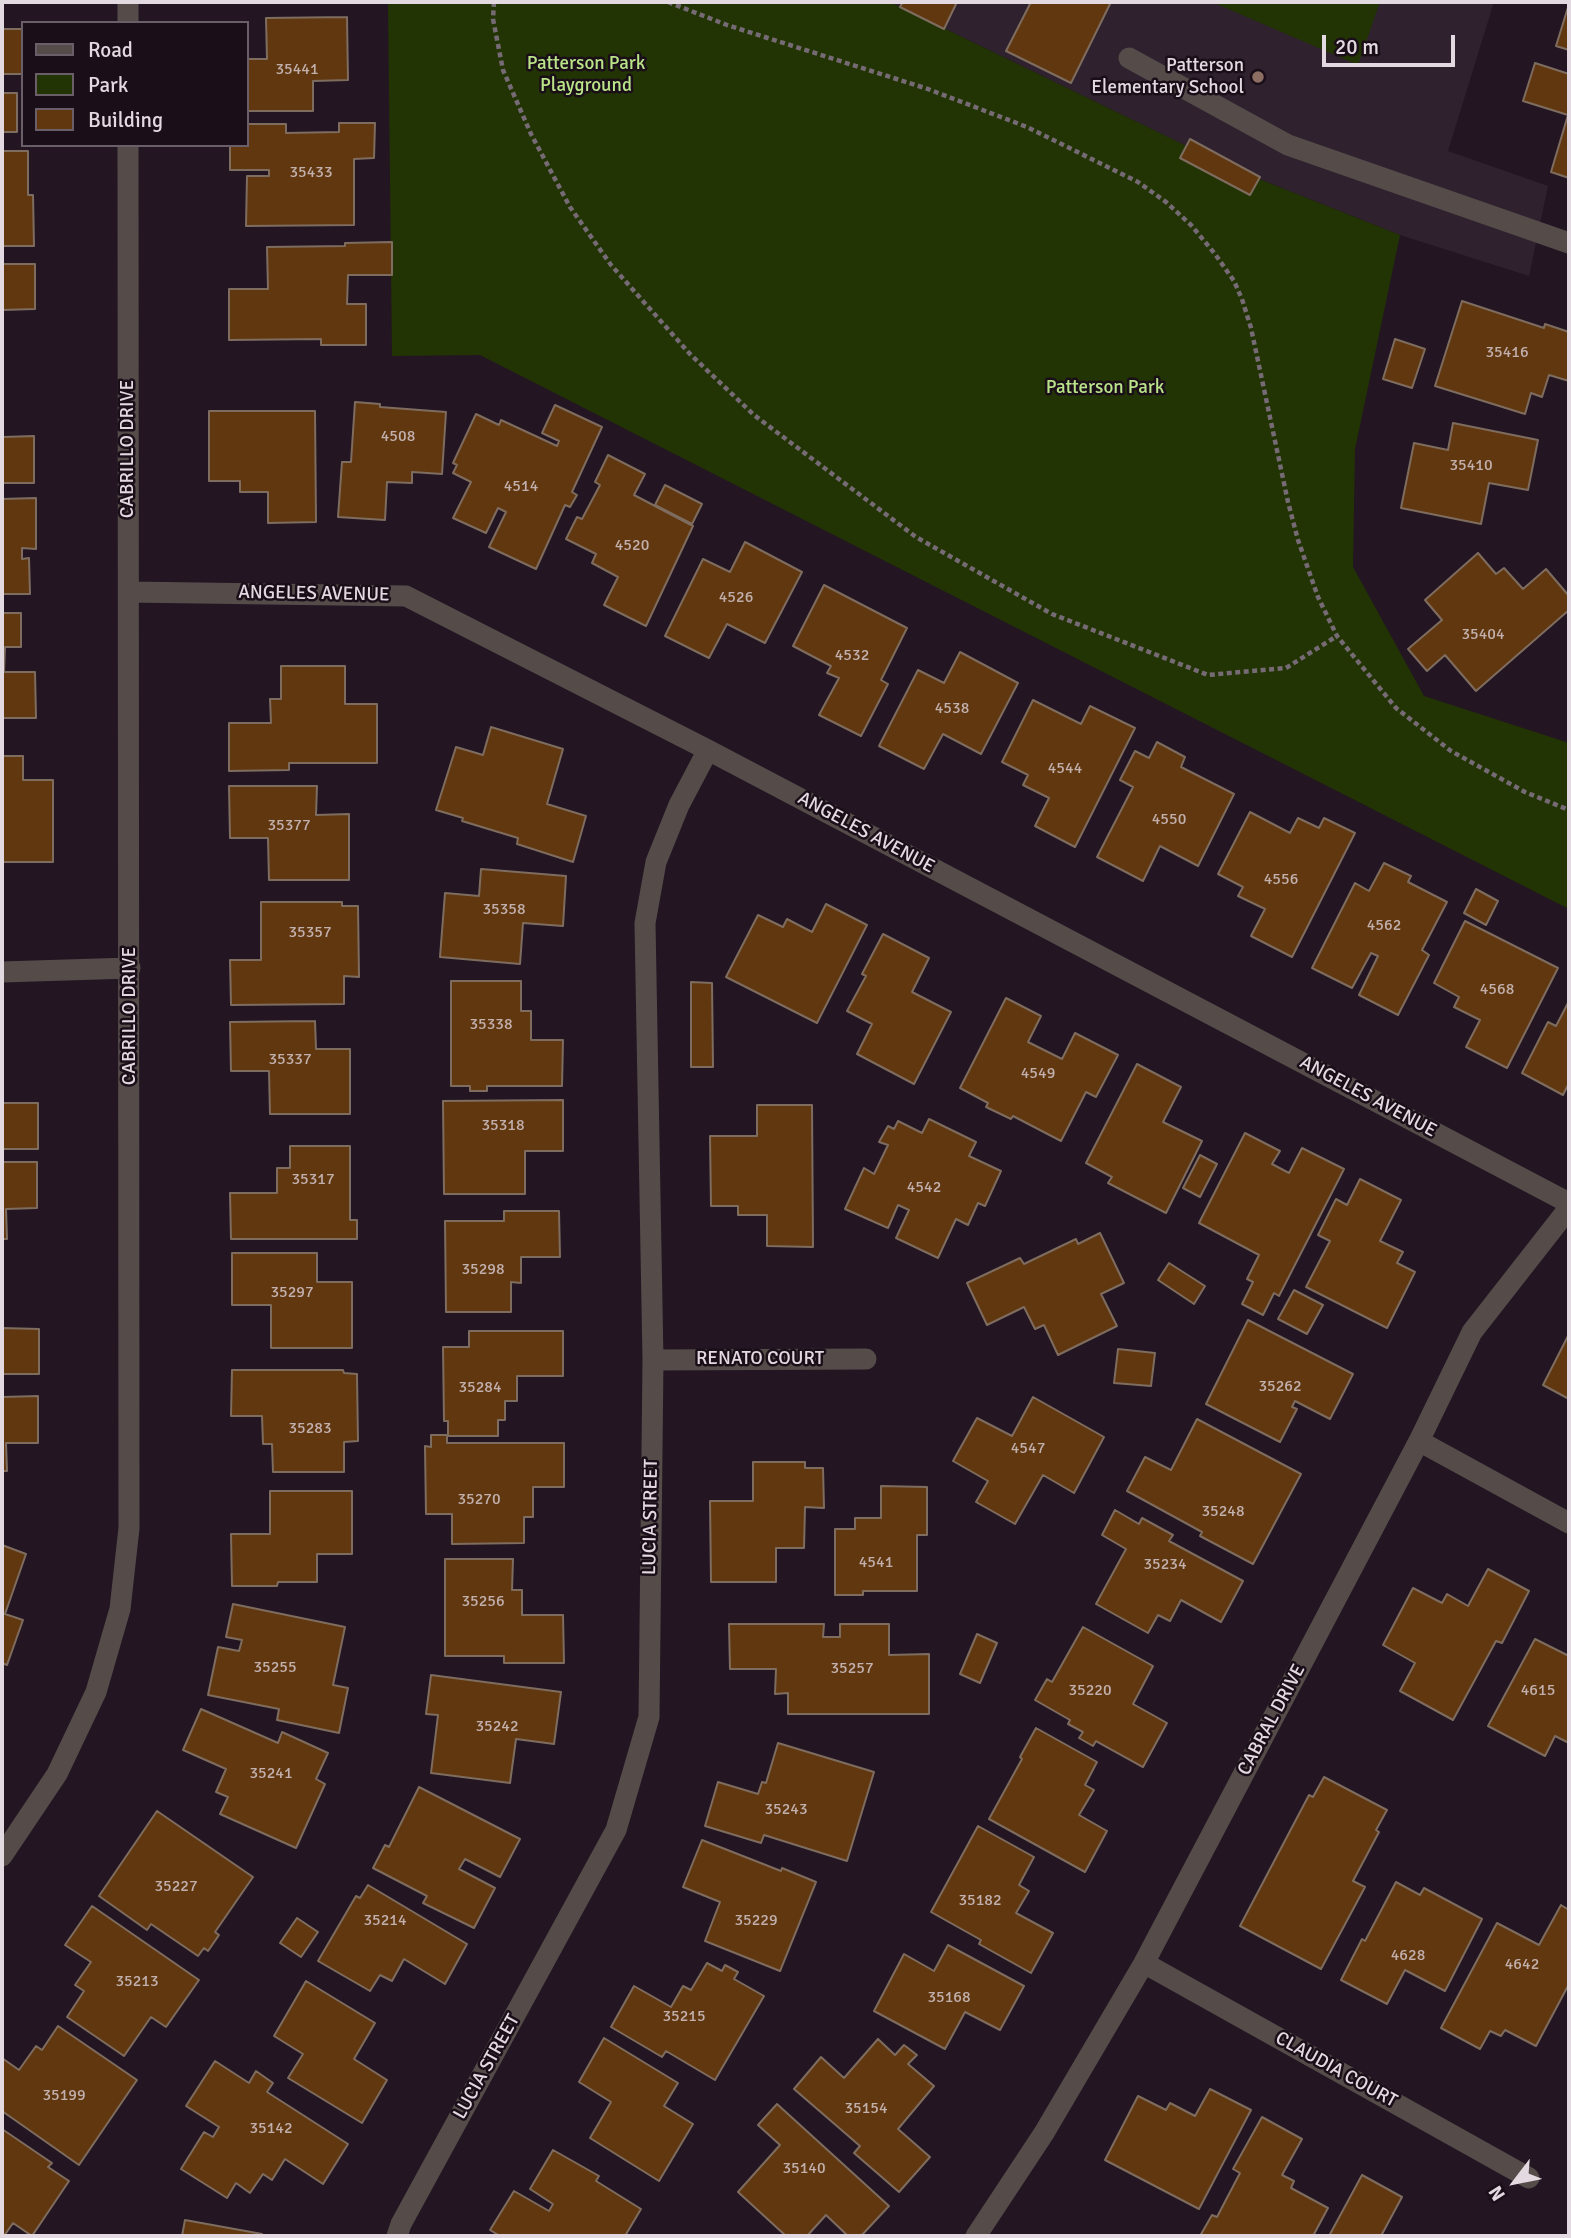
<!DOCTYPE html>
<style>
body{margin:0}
#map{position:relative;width:1571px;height:2238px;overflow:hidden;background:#231622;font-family:Signika,sans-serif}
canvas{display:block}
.frame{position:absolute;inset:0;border:4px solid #e2d9e1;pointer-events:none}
.legend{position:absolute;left:21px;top:21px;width:228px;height:126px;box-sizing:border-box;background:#1a0e19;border:2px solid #6a5f69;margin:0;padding:9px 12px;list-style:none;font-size:21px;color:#e2d9e1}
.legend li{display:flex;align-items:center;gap:14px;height:35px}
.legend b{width:35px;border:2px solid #6a5f69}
.north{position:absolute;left:1480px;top:2147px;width:70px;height:70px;-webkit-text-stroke:5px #1a0e19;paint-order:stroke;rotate:238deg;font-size:19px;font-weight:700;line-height:28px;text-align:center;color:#e2d9e1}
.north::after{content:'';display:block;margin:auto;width:24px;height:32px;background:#e2d9e1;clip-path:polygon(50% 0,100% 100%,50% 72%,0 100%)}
.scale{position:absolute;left:1322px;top:35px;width:133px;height:32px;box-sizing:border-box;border:4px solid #e2d9e1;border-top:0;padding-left:9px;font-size:21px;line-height:24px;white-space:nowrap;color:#e2d9e1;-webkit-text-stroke:5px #1a0e19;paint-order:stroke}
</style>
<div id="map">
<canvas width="1571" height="2238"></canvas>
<div class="frame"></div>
<ul class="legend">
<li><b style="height:9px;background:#554c4a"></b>Road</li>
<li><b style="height:19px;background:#223404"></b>Park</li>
<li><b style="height:19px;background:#613710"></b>Building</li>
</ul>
<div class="north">N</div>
<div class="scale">20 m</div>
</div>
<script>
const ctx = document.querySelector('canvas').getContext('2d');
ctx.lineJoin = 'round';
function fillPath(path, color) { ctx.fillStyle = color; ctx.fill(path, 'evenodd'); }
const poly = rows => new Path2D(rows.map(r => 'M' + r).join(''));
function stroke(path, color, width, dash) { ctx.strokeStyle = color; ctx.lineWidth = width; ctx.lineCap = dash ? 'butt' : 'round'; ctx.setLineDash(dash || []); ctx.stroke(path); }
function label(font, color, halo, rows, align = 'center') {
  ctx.font = font + ' Signika,sans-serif'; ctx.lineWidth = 5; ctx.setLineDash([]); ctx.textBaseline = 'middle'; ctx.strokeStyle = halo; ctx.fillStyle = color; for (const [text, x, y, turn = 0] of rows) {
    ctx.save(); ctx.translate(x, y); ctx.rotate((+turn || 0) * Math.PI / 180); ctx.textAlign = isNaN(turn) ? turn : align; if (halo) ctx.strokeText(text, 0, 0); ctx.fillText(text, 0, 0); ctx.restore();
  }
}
fillPath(poly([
 [890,2,1494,2,1448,151,1548,186,1529,276,1400,235,1234,169]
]), '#2f212e');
fillPath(poly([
 [388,2,890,2,1234,169,1400,235,1355,449,1353,567,1424,696,1569,743,1569,909,480,355,392,356],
 [1212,2,1380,2,1358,65]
]), '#223404');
const building = poly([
 [903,2,957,2,944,29,900,7,903,2],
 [1031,2,1111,2,1071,83,1006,51,1031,2],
 [1569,4,1569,50,1556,46,1569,4],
 [347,17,348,80,313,81,313,111,247,111,247,59,267,59,266,18,347,17],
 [2,29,23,29,23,74,2,74,2,93,17,93,17,132,2,132,2,29],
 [1535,63,1569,74,1569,178,1551,172,1568,115,1523,101,1535,63],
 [339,123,375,123,374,158,354,159,354,225,246,226,247,176,269,176,269,170,230,170,230,145,247,145,247,124,286,124,286,133,339,132,339,123],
 [1190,139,1260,177,1250,195,1180,158,1190,139],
 [2,151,28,151,28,195,33,195,34,246,2,246,2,151],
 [392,242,392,275,348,275,347,304,366,304,366,345,321,345,321,339,229,340,229,289,268,289,267,247,345,246,345,243,392,242],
 [2,264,35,264,35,309,2,310,2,264],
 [1462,301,1544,328,1545,324,1569,332,1569,381,1549,375,1542,397,1531,393,1525,414,1435,386,1462,301],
 [1395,339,1425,349,1412,388,1383,379,1395,339],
 [355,402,380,404,380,407,446,412,442,474,412,472,412,483,387,482,385,520,338,517,342,462,351,462,355,402],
 [555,405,602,427,572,492,577,495,570,507,565,505,536,569,489,547,506,512,498,508,486,533,453,518,471,482,453,473,457,465,453,463,476,414,499,425,501,420,557,446,559,441,542,433,555,405],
 [2,408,3,437,34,436,34,483,2,483,2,408],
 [209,411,315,411,316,522,268,523,268,492,240,492,240,481,209,481,209,411],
 [1453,423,1538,440,1528,490,1489,483,1481,524,1401,508,1414,443,1448,450,1453,423],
 [608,455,645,474,634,495,693,526,646,626,604,605,618,577,592,563,596,554,566,539,577,517,582,519,600,485,595,482,608,455],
 [665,485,702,504,692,524,655,505,665,485],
 [36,498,36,549,22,548,22,559,29,558,30,594,2,594,2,499,36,498],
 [745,542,802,572,765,643,727,624,709,658,665,636,703,559,730,572,745,542],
 [1478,553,1496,574,1504,568,1523,589,1546,569,1569,596,1569,610,1476,691,1445,655,1427,671,1408,649,1442,620,1425,600,1478,553],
 [824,585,907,628,881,680,888,684,861,736,819,715,839,678,827,673,831,666,793,646,824,585],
 [2,613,21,613,21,647,5,647,4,672,35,672,36,718,2,718,2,613],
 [960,652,1018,683,981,754,943,734,924,769,879,746,918,670,944,683,960,652],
 [281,666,345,666,345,704,377,704,377,763,289,763,289,770,229,771,229,723,271,723,270,699,281,699,281,666],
 [1033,700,1081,724,1090,706,1135,728,1075,847,1035,826,1049,798,1023,785,1028,775,1002,762,1033,700],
 [491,727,563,749,547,804,586,816,573,862,517,844,518,838,462,821,463,818,436,810,456,747,483,755,491,727],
 [1157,742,1185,757,1181,767,1234,794,1198,866,1160,846,1143,881,1097,857,1133,787,1120,780,1135,751,1149,758,1157,742],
 [2,756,23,756,23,780,53,780,53,862,2,862,2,756],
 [229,786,317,786,316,815,349,814,349,880,269,880,268,838,230,838,229,786],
 [1250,812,1290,833,1298,818,1319,828,1324,818,1355,833,1292,957,1251,936,1265,909,1238,896,1243,887,1218,874,1250,812],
 [1384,863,1411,876,1408,882,1447,902,1422,950,1429,955,1398,1015,1359,995,1378,956,1371,953,1352,988,1312,968,1355,883,1369,891,1384,863],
 [481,869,566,876,563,926,523,923,520,964,440,957,445,893,479,896,481,869],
 [1476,889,1498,901,1486,925,1464,913,1476,889],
 [261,902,342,902,342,906,358,906,359,977,344,976,344,1004,231,1005,230,960,261,960,261,902],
 [826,904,867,925,817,1023,726,977,758,915,783,927,787,919,812,932,826,904],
 [1465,921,1558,968,1507,1068,1466,1047,1480,1020,1454,1007,1459,997,1434,983,1465,921],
 [883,934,929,958,912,992,951,1012,914,1084,857,1054,872,1024,847,1011,866,976,862,974,883,934],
 [451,981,521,981,521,1011,531,1011,531,1040,563,1040,562,1086,487,1086,487,1091,470,1091,470,1086,451,1086,451,981],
 [691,982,712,983,713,1067,691,1067,691,982],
 [1006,998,1041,1016,1028,1042,1062,1059,1075,1033,1118,1055,1096,1097,1086,1092,1061,1141,1013,1116,1011,1119,986,1107,988,1103,960,1088,1006,998],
 [1569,1001,1569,1083,1563,1095,1522,1073,1548,1022,1556,1026,1569,1001],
 [315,1021,316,1049,350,1049,350,1114,270,1114,269,1071,231,1071,230,1022,315,1021],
 [1137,1064,1181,1087,1163,1122,1202,1141,1166,1213,1108,1183,1112,1177,1086,1163,1137,1064],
 [563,1100,563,1151,525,1151,525,1194,444,1194,443,1101,563,1100],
 [2,1103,38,1103,38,1149,2,1149,2,1103],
 [757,1105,812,1105,813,1247,767,1246,767,1215,738,1215,738,1206,711,1206,710,1136,757,1136,757,1105],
 [929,1119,976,1142,969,1156,1001,1171,985,1206,978,1203,968,1225,956,1219,938,1258,896,1238,909,1210,898,1205,888,1228,845,1209,864,1168,874,1174,888,1145,879,1142,888,1126,894,1129,898,1121,922,1133,929,1119],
 [1245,1133,1280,1151,1272,1164,1289,1173,1302,1148,1344,1169,1279,1296,1274,1293,1263,1315,1242,1304,1253,1282,1247,1279,1259,1255,1199,1223,1245,1133],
 [290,1146,350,1146,350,1220,357,1220,357,1239,231,1239,230,1193,277,1193,277,1168,290,1168,290,1146],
 [1200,1155,1217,1164,1200,1197,1183,1188,1200,1155],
 [2,1162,37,1162,37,1208,6,1209,7,1239,2,1239,2,1162],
 [1360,1179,1401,1200,1380,1241,1403,1252,1397,1263,1415,1272,1387,1328,1306,1287,1330,1241,1318,1235,1336,1199,1347,1205,1360,1179],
 [504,1211,559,1211,560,1257,521,1257,521,1283,511,1282,511,1312,446,1312,445,1221,504,1221,504,1211],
 [1100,1233,1124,1283,1101,1294,1117,1326,1058,1355,1044,1325,1035,1329,1024,1307,987,1325,967,1283,1020,1258,1024,1264,1076,1239,1078,1244,1100,1233],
 [232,1253,317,1253,317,1282,352,1282,352,1348,271,1348,271,1305,232,1305,232,1253],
 [1169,1263,1205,1286,1194,1304,1158,1280,1169,1263],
 [1294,1290,1323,1305,1307,1334,1278,1319,1294,1290],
 [1248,1320,1353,1374,1330,1419,1295,1401,1292,1407,1297,1409,1280,1442,1206,1404,1248,1320],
 [2,1328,39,1329,39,1374,2,1374,2,1328],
 [469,1331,563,1331,563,1376,517,1376,517,1401,505,1401,505,1420,498,1420,498,1436,448,1436,448,1421,444,1421,443,1347,469,1347,469,1331],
 [1569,1334,1569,1399,1543,1385,1569,1334],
 [1118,1349,1155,1353,1151,1386,1114,1383,1118,1349],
 [232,1370,343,1370,344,1373,357,1374,358,1441,344,1442,344,1472,273,1472,272,1444,263,1444,262,1416,231,1416,232,1370],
 [38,1396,38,1443,6,1443,7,1471,2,1471,2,1397,38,1396],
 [1033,1397,1104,1437,1074,1493,1043,1475,1015,1524,976,1502,988,1481,953,1461,977,1418,1012,1436,1033,1397],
 [1197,1419,1301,1474,1253,1564,1200,1536,1202,1532,1127,1491,1145,1457,1171,1470,1197,1419],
 [431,1435,447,1435,447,1443,564,1443,564,1487,533,1487,533,1517,524,1517,524,1543,452,1544,452,1514,426,1514,425,1446,431,1447,431,1435],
 [753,1462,805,1462,805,1468,823,1468,824,1508,805,1507,804,1548,776,1548,776,1582,711,1582,710,1501,753,1501,753,1462],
 [881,1486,927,1487,927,1535,917,1535,917,1591,863,1591,863,1595,835,1595,835,1529,855,1529,855,1518,881,1518,881,1486],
 [270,1491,352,1491,352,1554,317,1554,317,1582,278,1582,277,1586,232,1586,231,1534,270,1534,270,1491],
 [1115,1510,1139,1524,1142,1518,1173,1535,1169,1541,1243,1581,1221,1622,1181,1600,1170,1621,1158,1615,1148,1633,1096,1604,1126,1549,1102,1535,1115,1510],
 [2,1545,26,1554,5,1614,23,1620,7,1665,2,1663,2,1545],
 [445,1559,513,1559,512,1590,522,1590,522,1615,563,1615,564,1663,504,1663,504,1656,445,1656,445,1559],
 [1488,1569,1529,1591,1502,1643,1496,1641,1453,1720,1400,1691,1415,1663,1383,1645,1413,1588,1442,1603,1447,1594,1468,1606,1488,1569],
 [233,1604,345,1627,333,1685,348,1688,339,1733,277,1720,279,1709,208,1695,218,1647,239,1651,242,1640,226,1637,233,1604],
 [729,1624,824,1624,823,1637,840,1637,840,1624,889,1624,889,1655,929,1654,929,1714,788,1714,788,1693,775,1694,776,1669,730,1669,729,1624],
 [1083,1627,1153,1666,1133,1704,1167,1723,1143,1767,1096,1741,1093,1746,1079,1738,1083,1732,1068,1724,1070,1720,1035,1700,1047,1679,1052,1682,1083,1627],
 [977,1634,997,1643,980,1683,960,1674,977,1634],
 [1535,1639,1569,1656,1569,1743,1555,1736,1545,1756,1488,1726,1535,1639],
 [431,1675,561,1692,554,1744,516,1739,510,1783,431,1773,438,1715,426,1714,431,1675],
 [201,1709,278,1743,282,1732,328,1753,316,1779,325,1784,296,1848,220,1814,228,1797,216,1792,226,1769,183,1750,201,1709],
 [1036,1728,1097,1762,1085,1785,1094,1790,1079,1815,1107,1831,1085,1872,989,1819,1022,1759,1020,1757,1036,1728],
 [778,1743,874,1772,847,1861,764,1835,761,1843,705,1826,718,1782,758,1794,762,1782,766,1783,778,1743],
 [1324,1777,1387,1810,1376,1830,1379,1832,1353,1881,1365,1887,1321,1969,1240,1926,1309,1795,1313,1797,1324,1777],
 [419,1787,520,1839,500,1877,465,1859,459,1869,495,1888,474,1928,423,1903,427,1896,373,1868,385,1845,389,1847,419,1787],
 [157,1811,253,1877,215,1932,219,1935,208,1951,204,1948,198,1956,151,1924,147,1930,99,1896,157,1811],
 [978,1826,1034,1857,1019,1885,1029,1891,1016,1913,1053,1933,1031,1973,979,1944,981,1940,931,1912,978,1826],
 [702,1840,781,1871,782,1868,816,1882,780,1971,705,1941,720,1902,683,1887,702,1840],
 [1396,1882,1420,1895,1424,1888,1482,1919,1445,1991,1405,1970,1387,2004,1341,1980,1362,1939,1365,1941,1396,1882],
 [368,1885,467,1944,445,1984,404,1959,392,1981,380,1975,370,1991,318,1961,356,1896,360,1898,368,1885],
 [1561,1905,1569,1910,1569,1984,1536,2046,1505,2030,1501,2036,1490,2031,1480,2049,1441,2028,1497,1923,1539,1945,1561,1905],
 [92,1906,199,1980,166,2027,151,2017,124,2056,67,2017,84,1991,75,1985,91,1962,65,1945,92,1906],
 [297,1918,318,1932,301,1957,280,1943,297,1918],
 [948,1945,1024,1986,1000,2030,965,2012,945,2049,874,2011,904,1954,934,1971,948,1945],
 [707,1963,722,1971,725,1965,738,1972,734,1979,764,1996,715,2080,666,2051,662,2057,611,2027,634,1986,671,2007,683,1986,691,1990,707,1963],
 [306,1981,375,2023,354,2059,387,2080,362,2123,288,2078,303,2054,274,2036,306,1981],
 [58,2026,137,2080,79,2165,2,2111,2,2058,19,2070,36,2046,42,2050,58,2026],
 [604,2038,678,2083,664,2106,693,2124,659,2181,590,2138,611,2102,579,2082,604,2038],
 [878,2039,895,2055,904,2045,917,2055,908,2064,934,2086,898,2129,930,2157,899,2192,854,2153,860,2146,794,2089,821,2057,844,2078,878,2039],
 [215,2061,249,2083,256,2071,273,2083,267,2092,348,2144,323,2184,285,2159,272,2180,263,2174,250,2193,236,2183,227,2198,181,2169,204,2132,213,2137,219,2127,186,2106,215,2061],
 [1210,2089,1251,2110,1199,2209,1105,2160,1138,2096,1166,2110,1170,2103,1195,2116,1210,2089],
 [777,2104,889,2206,861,2236,848,2236,826,2215,807,2236,786,2236,738,2192,780,2145,758,2125,777,2104],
 [1262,2117,1302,2139,1282,2175,1294,2181,1291,2188,1328,2208,1313,2236,1200,2236,1212,2215,1217,2217,1240,2173,1233,2169,1262,2117],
 [2,2129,52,2163,48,2167,69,2181,32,2236,13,2223,4,2236,2,2236,2,2129],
 [553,2150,599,2176,596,2181,641,2209,625,2236,500,2236,490,2230,514,2191,549,2211,553,2204,530,2189,553,2150],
 [1362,2175,1402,2197,1381,2236,1329,2236,1362,2175],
 [185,2220,262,2234,262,2236,182,2236,185,2220]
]);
fillPath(building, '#613710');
stroke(building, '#7e6c5f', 2);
stroke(poly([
 [494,2,493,19,503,70,531,134,570,207,611,265,690,354,754,415,916,537,1052,614,1208,675,1286,668,1337,636],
 [668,2,727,25,928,89,1027,127,1138,182,1166,202,1191,225,1215,254,1234,281,1242,299,1251,328,1288,502,1298,540,1318,597,1337,636,1396,708,1451,751,1525,792,1569,810]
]), '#766b75', 4.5, [5, 3.5]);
stroke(poly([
 [128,2,128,23],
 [1129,58,1288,145,1569,243],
 [129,592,406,596,708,750,1569,1203],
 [2,972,130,968],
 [653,1360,866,1359],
 [1419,1441,1569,1523],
 [2,1856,57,1774,96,1692,120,1609,129,1528,128,145],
 [1144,1963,1529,2178],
 [397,2236,401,2224,616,1830,649,1717,653,1360,645,923,656,862,679,805,708,750],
 [976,2236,1044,2133,1144,1963,1419,1441,1472,1332,1569,1208]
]), '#554c4a', 21);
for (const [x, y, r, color] of [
 [1258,77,7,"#8d6e63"]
]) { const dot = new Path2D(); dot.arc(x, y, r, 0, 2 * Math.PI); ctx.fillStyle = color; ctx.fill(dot); stroke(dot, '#1a0e19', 2.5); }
label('16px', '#c2b0ad', null, [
 ["35441",297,70],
 ["35433",311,173],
 ["35416",1507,353],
 ["4508",398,437],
 ["35410",1471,466],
 ["4514",521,487],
 ["4520",632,546],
 ["4526",736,598],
 ["35404",1483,635],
 ["4532",852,656],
 ["4538",952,709],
 ["4544",1065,769],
 ["4550",1169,820],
 ["35377",289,826],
 ["4556",1281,880],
 ["35358",504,910],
 ["4562",1384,926],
 ["35357",310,933],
 ["4568",1497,990],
 ["35338",491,1025],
 ["35337",290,1060],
 ["4549",1038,1074],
 ["35318",503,1126],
 ["35317",313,1180],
 ["4542",924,1188],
 ["35298",483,1270],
 ["35297",292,1293],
 ["35262",1280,1387],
 ["35284",480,1388],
 ["35283",310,1429],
 ["4547",1028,1449],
 ["35270",479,1500],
 ["35248",1223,1512],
 ["4541",876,1563],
 ["35234",1165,1565],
 ["35256",483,1602],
 ["35255",275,1668],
 ["35257",852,1669],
 ["35220",1090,1691],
 ["4615",1538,1691],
 ["35242",497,1727],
 ["35241",271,1774],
 ["35243",786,1810],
 ["35227",176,1887],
 ["35182",980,1901],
 ["35214",385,1921],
 ["35229",756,1921],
 ["4628",1408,1956],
 ["4642",1522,1965],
 ["35213",137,1982],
 ["35168",949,1998],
 ["35215",684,2017],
 ["35199",64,2096],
 ["35154",866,2109],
 ["35142",271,2129],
 ["35140",804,2169]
]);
label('19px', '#bae488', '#1a0e19', [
 ["Patterson Park",586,64],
 ["Playground",586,86],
 ["Patterson Park",1105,388]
]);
label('19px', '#e2d9e1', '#1a0e19', [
 ["Patterson",1244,66],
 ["Elementary School",1244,88]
], 'right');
label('19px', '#e2d9e1', '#1a0e19', [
 ["CABRILLO DRIVE",128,449,-90],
 ["ANGELES AVENUE",314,594,1],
 ["ANGELES AVENUE",866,833,28],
 ["CABRILLO DRIVE",130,1016,-90],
 ["ANGELES AVENUE",1368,1097,28],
 ["RENATO COURT",760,1359],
 ["LUCIA STREET",651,1517,-89],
 ["CABRAL DRIVE",1272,1720,-62],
 ["LUCIA STREET",487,2067,-61],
 ["CLAUDIA COURT",1336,2070,29]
]);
</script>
